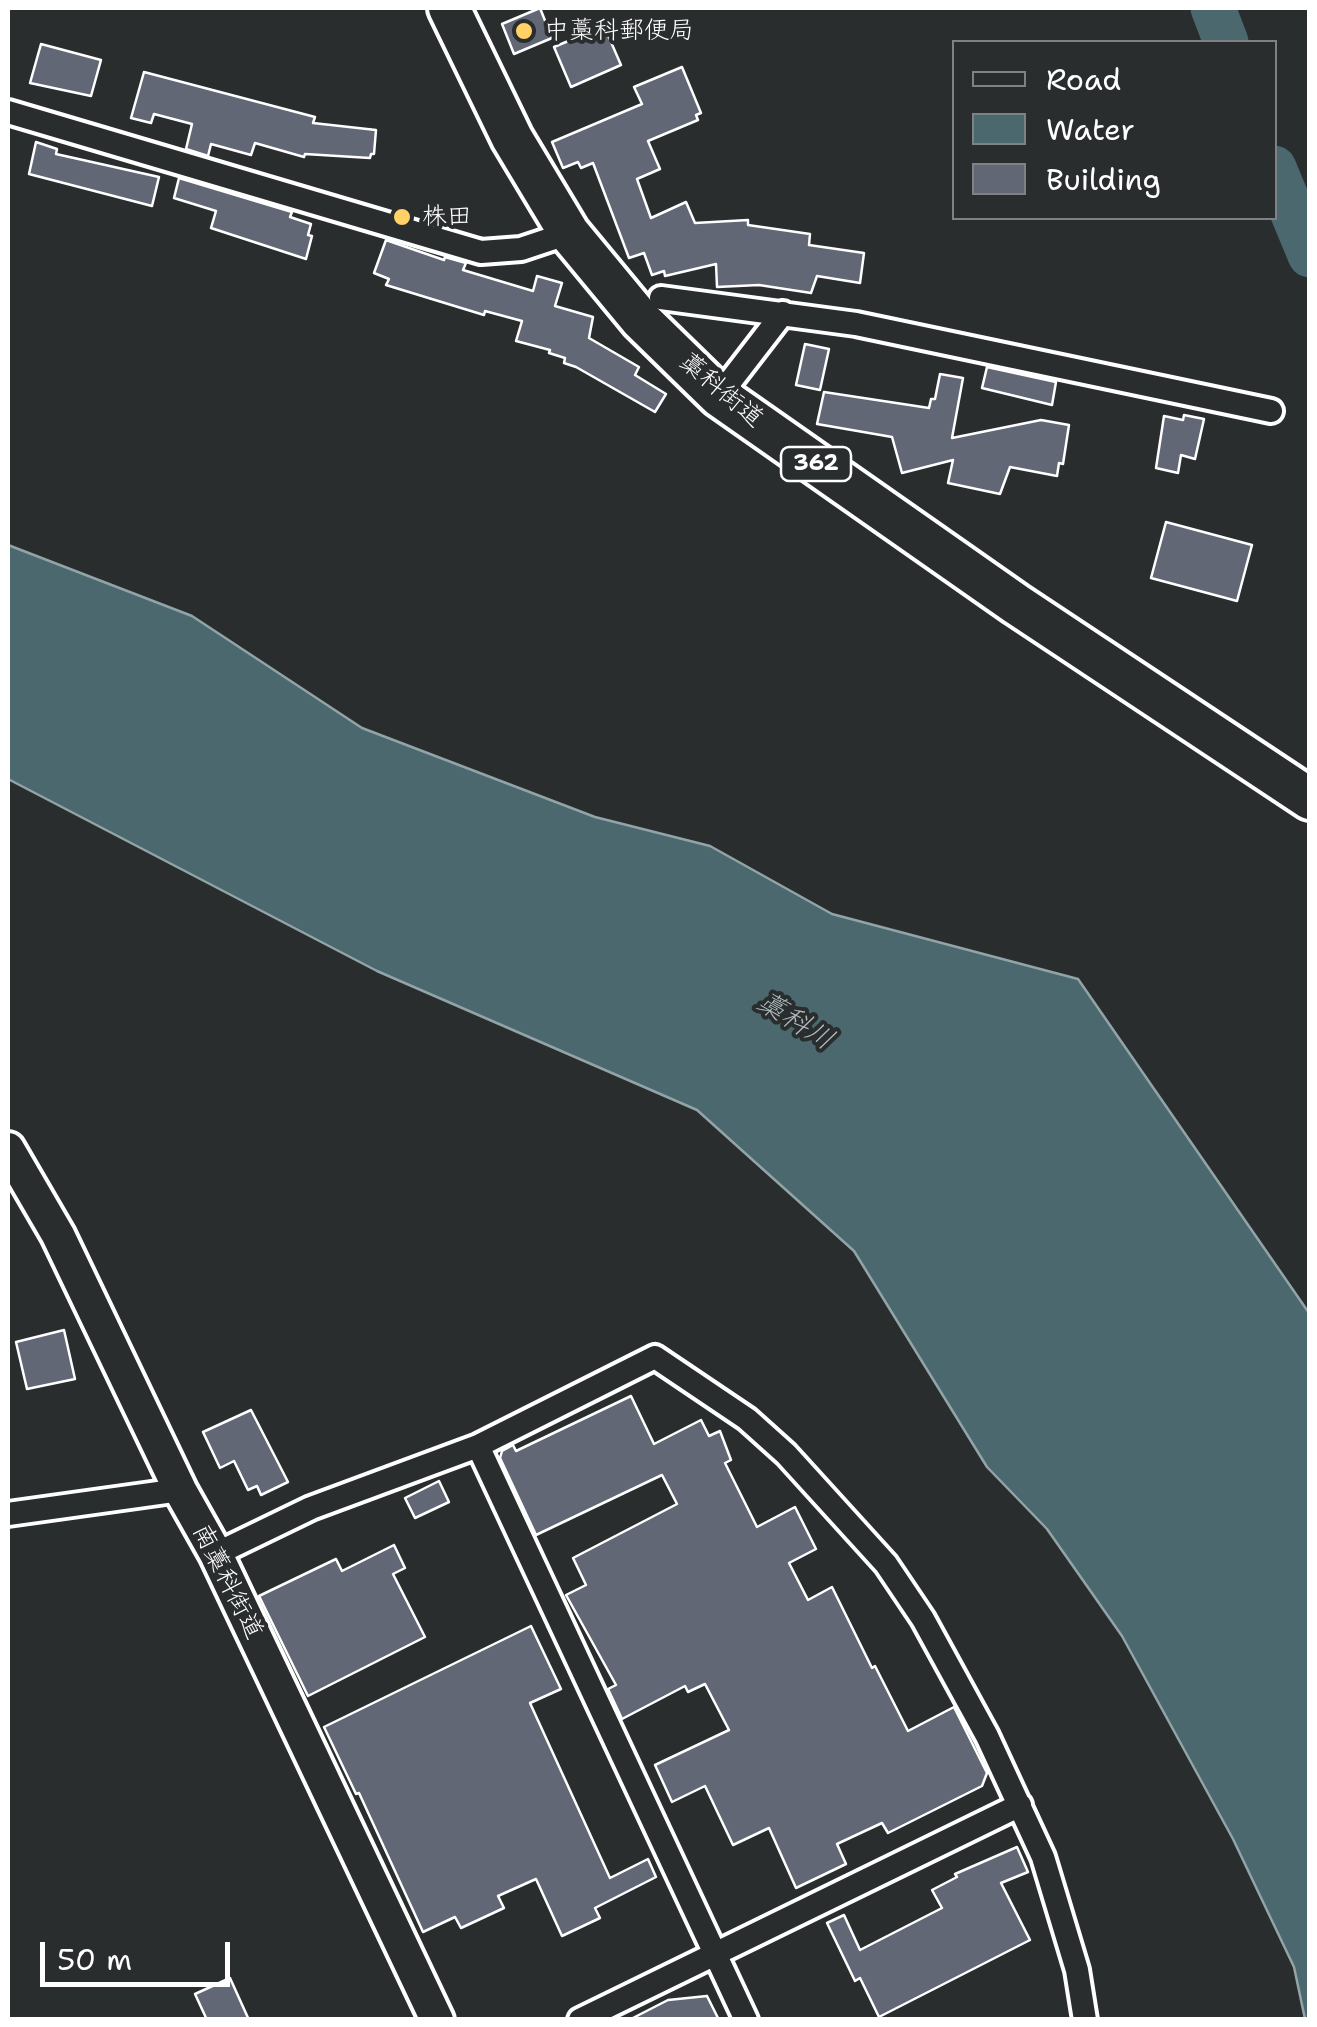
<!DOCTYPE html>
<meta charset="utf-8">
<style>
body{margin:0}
#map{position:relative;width:1317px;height:2027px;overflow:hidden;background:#2a2d2e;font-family:"Shantell Sans",sans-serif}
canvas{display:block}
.frame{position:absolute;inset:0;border:10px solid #fff;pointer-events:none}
.legend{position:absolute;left:952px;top:40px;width:325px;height:180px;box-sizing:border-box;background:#2a2d2e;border:2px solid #7f8182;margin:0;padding:12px 18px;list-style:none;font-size:30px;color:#fff}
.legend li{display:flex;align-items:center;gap:20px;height:50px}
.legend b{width:50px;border:2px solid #7f8182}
.scale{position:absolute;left:40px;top:1942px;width:190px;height:45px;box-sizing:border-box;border:5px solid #fff;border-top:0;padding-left:12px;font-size:30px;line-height:35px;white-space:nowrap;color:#fff;-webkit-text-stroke:8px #2a2d2e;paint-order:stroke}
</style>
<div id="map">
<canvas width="1317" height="2027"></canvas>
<div class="frame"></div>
<ul class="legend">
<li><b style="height:12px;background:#2a2d2e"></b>Road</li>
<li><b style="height:28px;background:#4a686d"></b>Water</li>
<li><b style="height:28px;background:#626776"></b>Building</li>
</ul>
<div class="scale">50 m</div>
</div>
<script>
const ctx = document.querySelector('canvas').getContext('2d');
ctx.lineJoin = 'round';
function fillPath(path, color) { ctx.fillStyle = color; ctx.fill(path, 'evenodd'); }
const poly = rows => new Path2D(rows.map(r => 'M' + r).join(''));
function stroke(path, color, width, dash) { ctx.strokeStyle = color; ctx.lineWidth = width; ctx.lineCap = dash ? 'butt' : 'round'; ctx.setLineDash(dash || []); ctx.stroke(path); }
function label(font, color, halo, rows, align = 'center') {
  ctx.font = font + ' "Shantell Sans","Klee One",sans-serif'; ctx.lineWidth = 8; ctx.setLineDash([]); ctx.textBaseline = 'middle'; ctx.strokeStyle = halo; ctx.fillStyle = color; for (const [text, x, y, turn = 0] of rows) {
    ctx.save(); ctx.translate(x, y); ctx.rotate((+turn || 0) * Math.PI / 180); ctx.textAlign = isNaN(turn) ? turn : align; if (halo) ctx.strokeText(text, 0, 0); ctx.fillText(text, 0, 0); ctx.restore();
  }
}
const water = poly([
 [8,545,192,616,362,728,595,817,710,846,832,914,1078,979,1309,1313,1309,2019,1305,2019,1294,1967,1233,1839,1122,1636,1047,1529,987,1467,854,1251,697,1110,377,971,8,779,8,545]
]);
fillPath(water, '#4a686d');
stroke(water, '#92a4a7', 2.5);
stroke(poly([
 [1213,8,1226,42],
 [1274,168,1310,255]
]), '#4a686d', 45);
const building = poly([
 [540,8,552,38,514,54,502,24,540,8],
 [604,26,621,65,571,87,554,47,604,26],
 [41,44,101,60,91,96,30,83,41,44],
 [682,67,701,113,696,115,698,120,648,141,660,169,637,179,651,218,686,202,695,223,748,220,748,225,810,234,809,245,864,253,860,283,817,276,811,293,759,285,717,287,716,264,665,276,664,271,652,275,644,253,629,258,593,163,581,168,578,162,563,168,552,142,642,104,634,87,682,67],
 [144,72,315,117,313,123,376,130,374,154,371,154,370,158,305,154,304,157,255,143,251,155,211,144,208,156,186,149,192,124,154,114,151,123,131,118,144,72],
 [36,142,57,149,56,154,159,177,152,206,29,174,36,142],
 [179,178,292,212,290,217,311,224,308,235,312,236,306,259,211,228,216,211,174,198,179,178],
 [386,240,444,260,445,257,466,263,463,270,533,291,537,276,562,283,555,306,593,317,589,338,639,367,635,375,666,394,655,412,576,367,564,363,565,358,549,353,550,350,516,341,522,321,485,311,484,315,386,285,389,279,374,273,386,240],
 [805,344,829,349,820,390,796,385,805,344],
 [987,367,1056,382,1052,405,982,388,987,367],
 [940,374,963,378,952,438,1041,420,1069,425,1063,464,1059,463,1057,476,1010,467,1000,494,948,483,953,460,902,473,892,437,817,424,824,392,929,408,931,399,935,399,940,374],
 [1184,415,1204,419,1195,459,1181,455,1178,473,1156,468,1164,416,1183,420,1184,415],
 [1166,522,1252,545,1237,601,1151,578,1166,522],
 [64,1330,75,1379,27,1389,16,1342,64,1330],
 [631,1396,654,1444,701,1420,709,1436,720,1431,731,1460,725,1463,757,1527,795,1507,816,1549,789,1563,808,1600,832,1587,872,1668,875,1666,908,1731,954,1707,987,1773,982,1786,888,1833,882,1823,837,1844,846,1864,796,1888,769,1828,733,1845,705,1786,672,1802,655,1765,729,1730,705,1684,688,1692,685,1686,622,1719,608,1689,616,1685,566,1595,586,1585,573,1558,677,1504,662,1475,536,1535,500,1458,502,1451,513,1445,516,1451,631,1396],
 [251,1410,288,1482,261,1495,257,1486,248,1490,234,1461,220,1468,203,1432,251,1410],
 [439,1481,449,1502,415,1518,405,1498,439,1481],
 [394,1545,405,1568,393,1574,425,1637,308,1696,259,1596,336,1559,342,1571,394,1545],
 [531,1626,561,1689,530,1703,610,1878,648,1859,656,1877,595,1908,600,1918,562,1936,536,1879,498,1896,504,1908,461,1928,455,1917,423,1932,359,1793,356,1794,324,1727,531,1626],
 [1017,1847,1028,1872,1001,1883,1030,1940,879,2017,860,1978,855,1981,827,1923,844,1915,860,1950,942,1908,932,1890,957,1877,955,1874,1017,1847],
 [230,1978,249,2020,207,2020,195,1994,230,1978],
 [707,1996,719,2020,629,2020,668,2000,707,1996]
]);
fillPath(building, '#626776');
stroke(building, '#fff', 2.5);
const street = poly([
 [8,112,481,252,521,249,569,233],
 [661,298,856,324,1271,411],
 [719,396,783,313],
 [478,1446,746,2020],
 [8,1514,180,1490],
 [216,1554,311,1508,478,1446,655,1357,747,1419,786,1454,886,1564,923,1619,987,1736,1043,1857,1077,1970,1085,2020],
 [580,2020,1020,1805]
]);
const secondary = poly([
 [8,1149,58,1235,180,1490,216,1554,437,2020]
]);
const highway = poly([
 [449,8,512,138,569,233,641,320,719,396,1016,604,1310,799]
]);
stroke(street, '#fff', 30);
stroke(secondary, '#fff', 40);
stroke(highway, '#fff', 48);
stroke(street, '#2a2d2e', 22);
stroke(secondary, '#2a2d2e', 32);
stroke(highway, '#2a2d2e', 40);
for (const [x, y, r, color] of [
 [524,31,10,"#ffd166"],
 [402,217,10,"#ffd166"]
]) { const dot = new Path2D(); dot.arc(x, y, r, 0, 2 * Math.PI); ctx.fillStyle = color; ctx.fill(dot); stroke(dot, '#2a2d2e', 4); }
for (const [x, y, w] of [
 [816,464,70]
]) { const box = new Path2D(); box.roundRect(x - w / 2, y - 17, w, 34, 8); ctx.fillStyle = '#2a2d2e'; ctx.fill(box); stroke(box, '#fff', 2.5); }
label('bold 22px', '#fff', null, [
 ["362",816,464]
]);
label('25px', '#fff', '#2a2d2e', [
 ["中藁科郵便局",544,31],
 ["株田",422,217]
], 'left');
label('25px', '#fff', '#2a2d2e', [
 ["藁科街道",721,391,40],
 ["南藁科街道",227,1582,63]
]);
label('italic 28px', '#aebbbd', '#2a2d2e', [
 ["藁科川",795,1022,32]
]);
</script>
